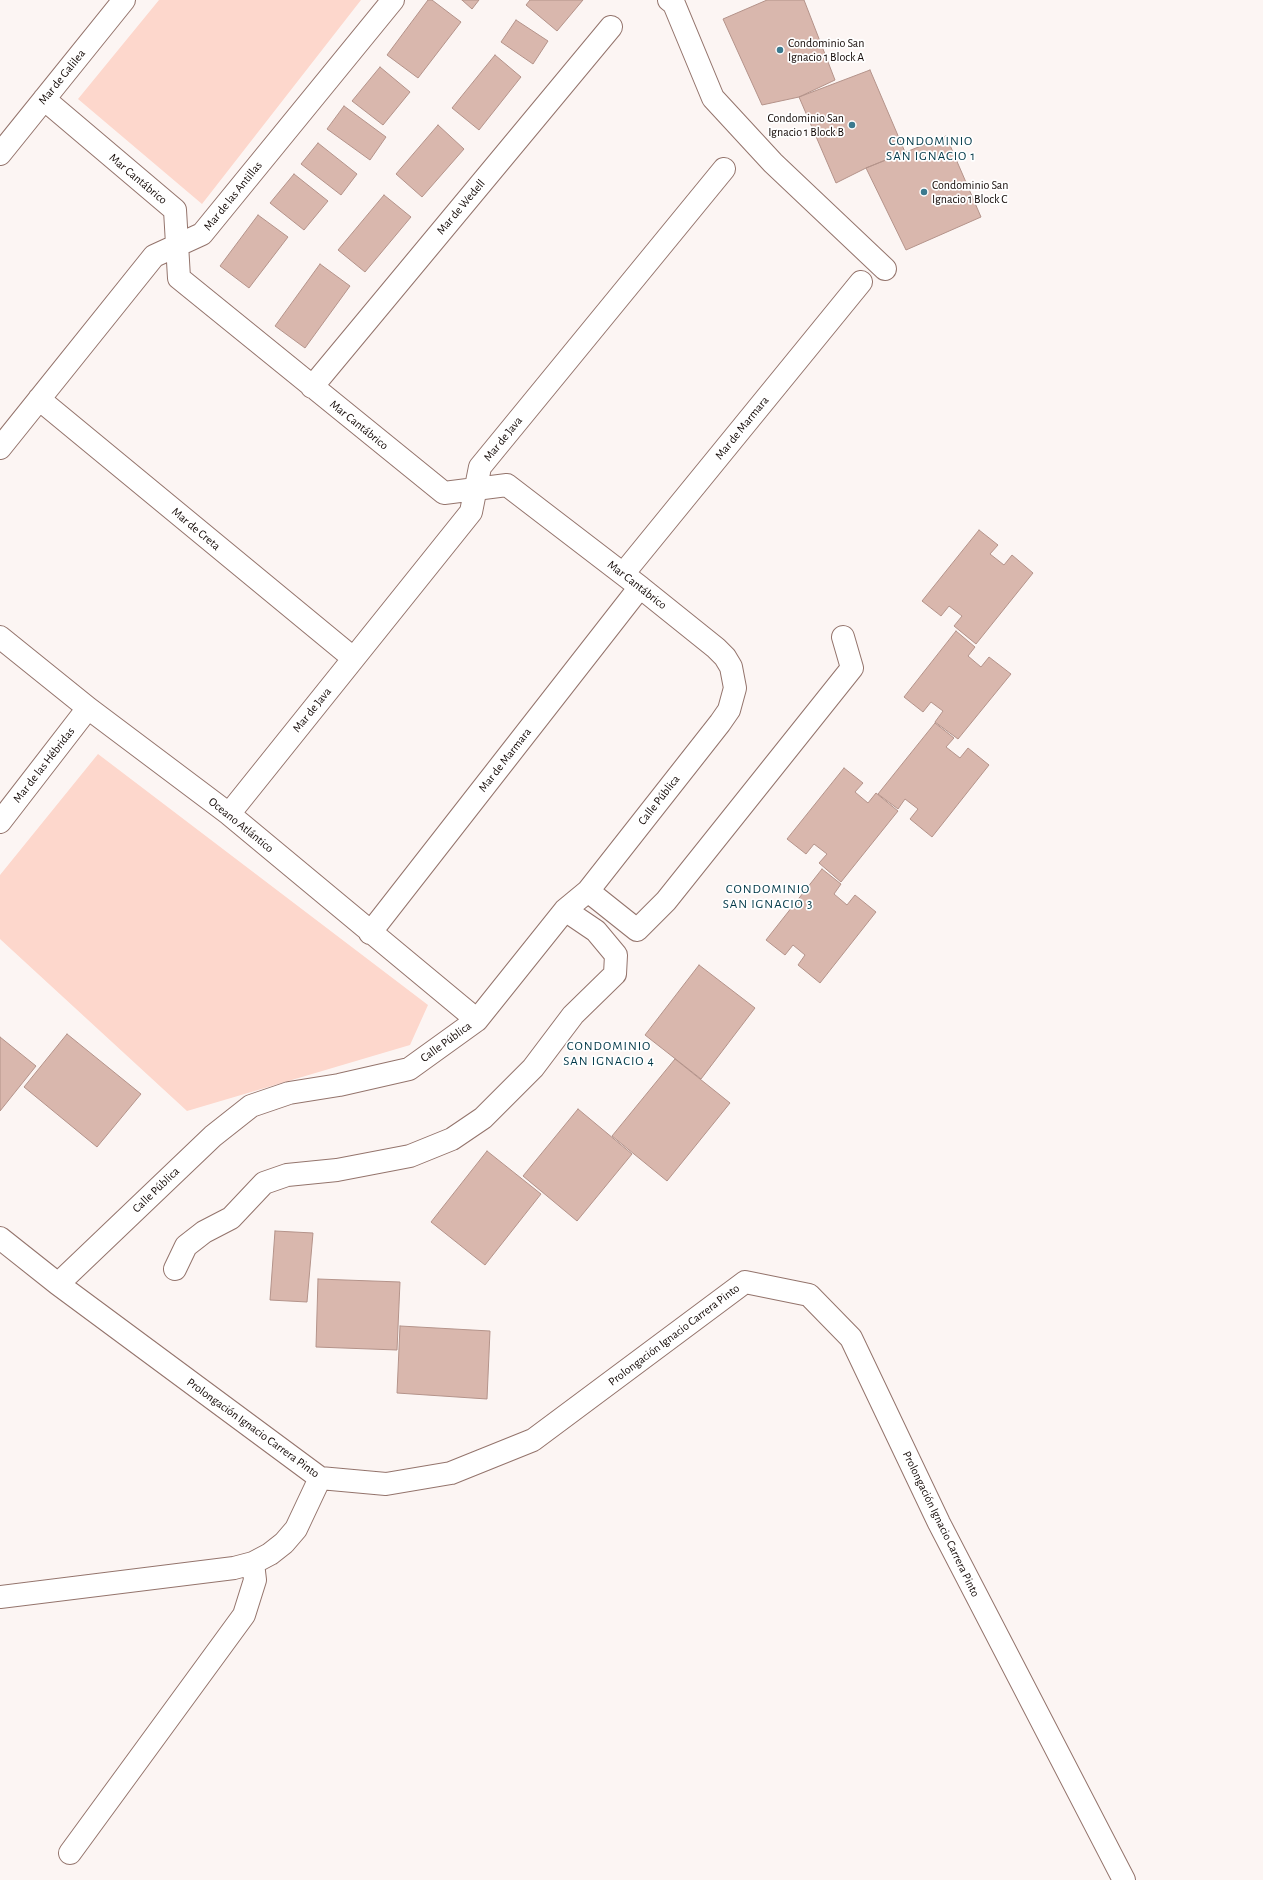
<!DOCTYPE html>
<meta charset="utf-8">
<style>
body{margin:0}
canvas{display:block;background:#fcf5f3}
</style>
<canvas width="1263" height="1880"></canvas>
<script>
const ctx = document.querySelector('canvas').getContext('2d');
ctx.lineJoin = 'round';
function fillPath(path, color) { ctx.fillStyle = color; ctx.fill(path, 'evenodd'); }
const poly = rows => new Path2D(rows.map(r => 'M' + r).join(''));
function stroke(path, color, width, dash) { ctx.strokeStyle = color; ctx.lineWidth = width; ctx.lineCap = dash ? 'butt' : 'round'; ctx.setLineDash(dash || []); ctx.stroke(path); }
function label(font, color, halo, rows, align = 'center') {
  ctx.font = font + ' "Alegreya Sans",sans-serif'; ctx.lineWidth = 3.5; ctx.setLineDash([]); ctx.textBaseline = 'middle'; ctx.strokeStyle = halo; ctx.fillStyle = color; for (const [text, x, y, turn = 0] of rows) {
    ctx.save(); ctx.translate(x, y); ctx.rotate((+turn || 0) * Math.PI / 180); ctx.textAlign = isNaN(turn) ? turn : align; if (halo) ctx.strokeText(text, 0, 0); ctx.fillText(text, 0, 0); ctx.restore();
  }
}
fillPath(poly([
 [159,0,361,0,202,204,78,99],
 [98,754,428,1005,410,1045,187,1111,0,939,0,875]
]), '#fdd7cc');
const building = poly([
 [428,0,432,0,461,22,418,78,387,55,428,0],
 [462,0,479,0,472,9,462,0],
 [530,0,583,0,557,31,526,5,530,0],
 [767,0,804,0,835,80,799,97,762,105,723,19,767,0],
 [516,20,548,41,533,64,501,42,516,20],
 [495,55,521,77,479,130,452,108,495,55],
 [380,67,410,92,383,125,352,101,380,67],
 [870,70,905,152,866,168,836,183,799,97,870,70],
 [344,106,386,137,370,160,327,129,344,106],
 [438,125,464,149,422,197,396,174,438,125],
 [946,136,981,217,906,250,866,168,946,136],
 [318,143,357,174,341,195,301,164,318,143],
 [294,174,328,201,304,230,270,203,294,174],
 [384,195,411,217,365,272,338,250,384,195],
 [258,215,288,237,249,288,220,266,258,215],
 [320,264,350,286,305,348,275,326,320,264],
 [979,530,998,545,990,554,1004,565,1012,555,1033,573,976,644,954,626,962,616,949,606,941,616,922,601,979,530],
 [956,631,975,647,968,656,981,667,989,657,1011,674,958,739,935,722,943,711,931,702,923,712,904,697,956,631],
 [935,723,954,738,946,747,960,758,968,748,989,765,932,837,910,819,918,809,905,799,898,809,878,794,935,723],
 [844,768,863,783,855,792,868,803,876,793,898,811,841,882,819,863,827,854,814,844,806,854,787,839,844,768],
 [822,869,841,884,834,894,847,905,855,895,876,912,820,983,798,965,805,955,793,945,785,955,766,940,822,869],
 [699,965,755,1008,701,1079,645,1035,699,965],
 [67,1034,141,1094,97,1147,24,1087,67,1034],
 [0,1037,36,1066,0,1111,0,1037],
 [675,1059,730,1103,667,1181,612,1136,675,1059],
 [578,1109,632,1154,577,1221,523,1176,578,1109],
 [487,1151,541,1194,485,1265,431,1222,487,1151],
 [275,1231,313,1233,307,1302,270,1300,275,1231],
 [318,1279,400,1282,397,1350,316,1347,318,1279],
 [400,1326,490,1331,487,1399,397,1393,400,1326]
]);
fillPath(building, '#d9b7ad');
stroke(building, '#b4938a', 1);
const minor = poly([
 [669,0,674,4,713,98,773,163,885,269],
 [44,99,175,210,179,278,444,493,507,485,640,587,716,648,725,657,731,667,735,688,729,710,720,723,588,891,565,910,477,1020,409,1069,339,1085,289,1093,251,1106,213,1136,58,1284],
 [0,154,124,0],
 [312,387,611,27],
 [39,399,353,658],
 [0,448,154,256,202,234,393,0],
 [623,574,861,282],
 [0,637,88,708,229,814,477,1020],
 [229,814,471,512,480,467,724,169],
 [0,822,88,708],
 [588,891,637,930,666,901,852,668,843,637],
 [370,933,640,587],
 [0,1238,58,1284,320,1478,386,1484,451,1473,533,1440,745,1282,809,1295,851,1338,939,1523,1124,1880],
 [175,1269,186,1246,204,1232,231,1218,264,1183,287,1175,337,1170,410,1156,452,1139,483,1118,533,1068,573,1015,615,974,616,955,596,931,565,910],
 [0,1597,234,1568,253,1563,270,1554,284,1543,296,1529,320,1478],
 [70,1853,244,1615,255,1580,253,1563]
]);
stroke(minor, '#94746c', 24);
stroke(minor, '#fff', 22);
for (const [x, y, r, color] of [
 [780,50,4,"#3b7a8f"],
 [852,125,4,"#3b7a8f"],
 [924,192,4,"#3b7a8f"]
]) { const dot = new Path2D(); dot.arc(x, y, r, 0, 2 * Math.PI); ctx.fillStyle = color; ctx.fill(dot); stroke(dot, '#fff', 1.5); }
label('12px', '#130906', '#fff', [
 ["Condominio San",788,43],
 ["Ignacio 1 Block A",788,57],
 ["Condominio San",844,118,"right"],
 ["Ignacio 1 Block B",844,132,"right"],
 ["Condominio San",932,185],
 ["Ignacio 1 Block C",932,199]
], 'left');
label('12px', '#130906', '#fff', [
 ["Mar de Galilea",62,77,-51],
 ["Mar Cantábrico",138,179,40],
 ["Mar de las Antillas",233,196,-51],
 ["Mar de Wedell",461,207,-50],
 ["Mar Cantábrico",359,425,39],
 ["Mar de Marmara",742,428,-51],
 ["Mar de Java",503,439,-51],
 ["Mar de Creta",196,529,40],
 ["Mar Cantábrico",637,585,38],
 ["Mar de Java",312,710,-51],
 ["Mar de Marmara",505,760,-52],
 ["Mar de las Hébridas",44,765,-52],
 ["Calle Pública",659,800,-52],
 ["Oceano Atlántico",241,825,39],
 ["Calle Pública",446,1042,-36],
 ["Calle Pública",156,1190,-44],
 ["Prolongación Ignacio Carrera Pinto",674,1335,-37],
 ["Prolongación Ignacio Carrera Pinto",253,1428,36],
 ["Prolongación Ignacio Carrera Pinto",941,1524,64]
]);
ctx.letterSpacing = '1px';
label('13px', '#003848', '#fff', [
 ["CONDOMINIO",931,141],
 ["SAN IGNACIO 1",931,156],
 ["CONDOMINIO",768,889],
 ["SAN IGNACIO 3",768,904],
 ["CONDOMINIO",609,1046],
 ["SAN IGNACIO 4",609,1061]
]);
ctx.letterSpacing = '0px';
</script>
